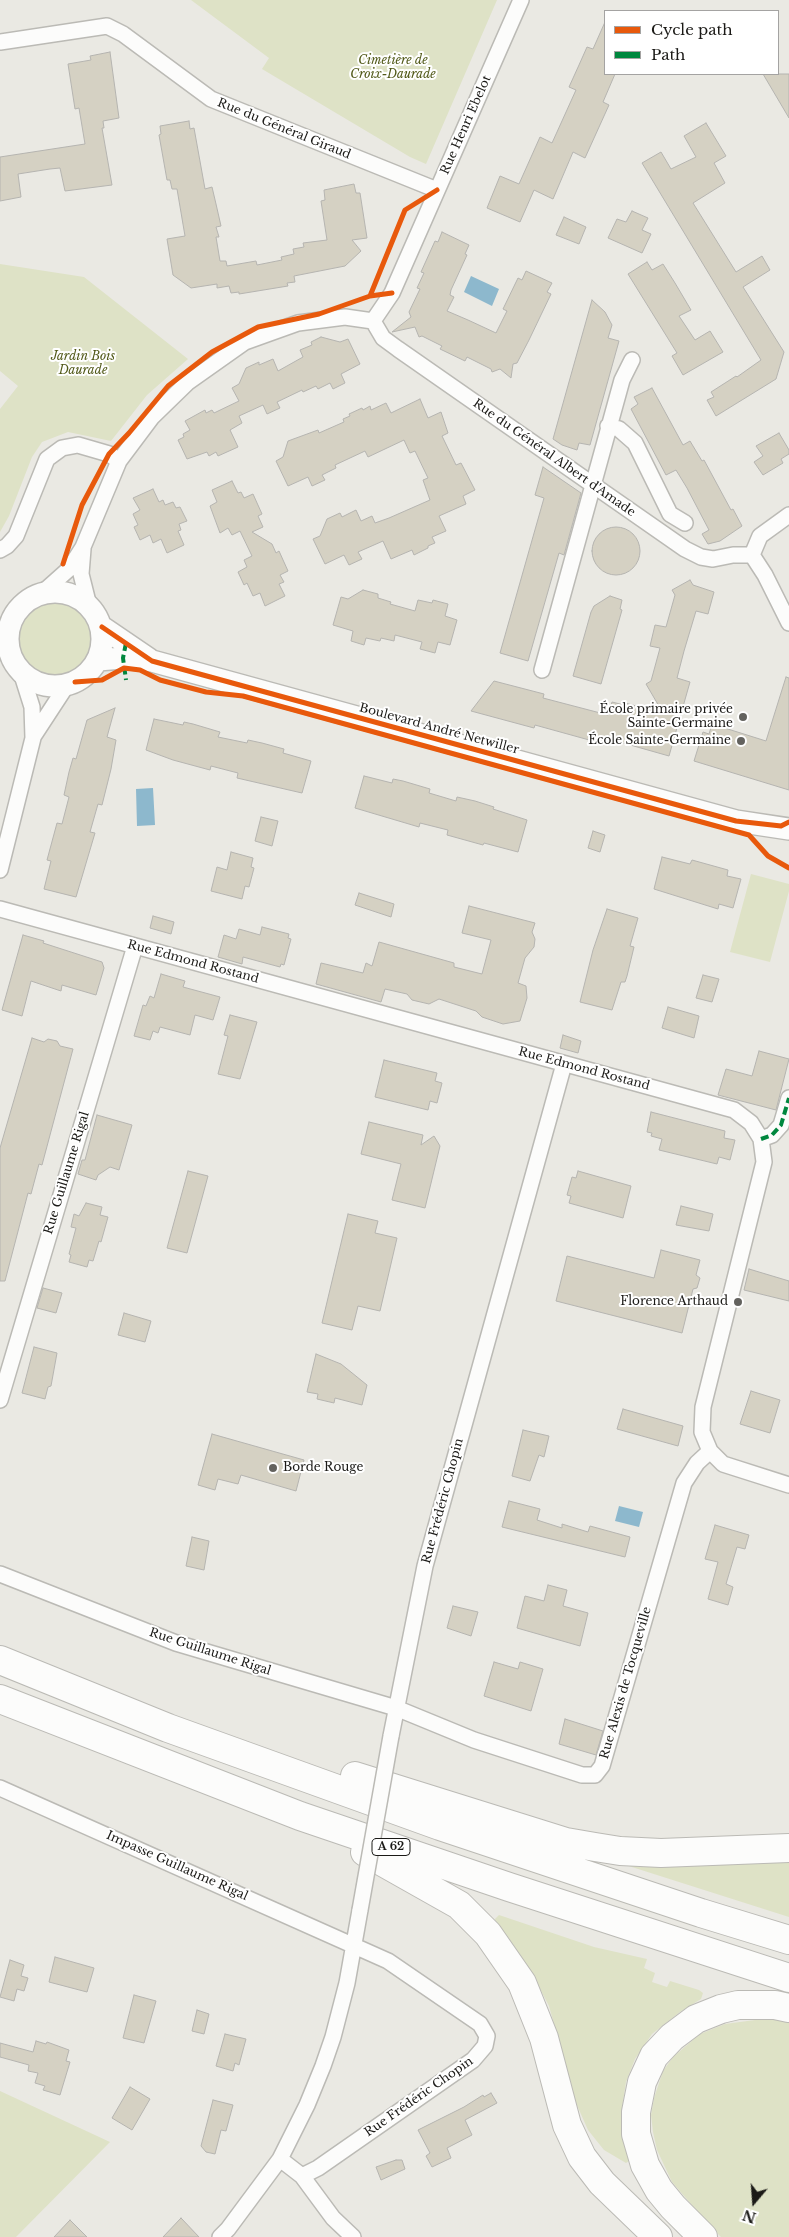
<!DOCTYPE html>
<meta charset="utf-8">
<style>
body{margin:0}
#map{position:relative;width:789px;height:2237px;overflow:hidden;background:#eae9e3;font-family:"Libre Baskerville",serif}
canvas{display:block}
.legend{position:absolute;left:604px;top:10px;width:175px;height:65px;box-sizing:border-box;background:#fff;border:1px solid #a4a3a2;margin:0;padding:6px 9px;list-style:none;font-size:15px;color:#1b1a17}
.legend li{display:flex;align-items:center;gap:10px;height:25px}
.legend b{width:25px;border:1px solid #a4a3a2}
.north{position:absolute;left:729px;top:2177px;width:50px;height:50px;-webkit-text-stroke:4px #fff;paint-order:stroke;rotate:198deg;font-size:14px;font-weight:700;line-height:20px;text-align:center;color:#1b1a17}
.north::after{content:'';display:block;margin:auto;width:18px;height:22px;background:#1b1a17;clip-path:polygon(50% 0,100% 100%,50% 72%,0 100%)}
</style>
<div id="map">
<canvas width="789" height="2237"></canvas>
<ul class="legend">
<li><b style="height:6px;background:#e8590c"></b>Cycle path</li>
<li><b style="height:6px;background:#00873e"></b>Path</li>
</ul>
<div class="north">N</div>
</div>
<script>
const ctx = document.querySelector('canvas').getContext('2d');
ctx.lineJoin = 'round';
function fillPath(path, color) { ctx.fillStyle = color; ctx.fill(path, 'evenodd'); }
const poly = rows => new Path2D(rows.map(r => 'M' + r).join(''));
function stroke(path, color, width, dash) { ctx.strokeStyle = color; ctx.lineWidth = width; ctx.lineCap = dash ? 'butt' : 'round'; ctx.setLineDash(dash || []); ctx.stroke(path); }
function label(font, color, halo, rows, align = 'center') {
  ctx.font = font + ' "Libre Baskerville",serif'; ctx.lineWidth = 4; ctx.setLineDash([]); ctx.textBaseline = 'middle'; ctx.strokeStyle = halo; ctx.fillStyle = color; for (const [text, x, y, turn = 0] of rows) {
    ctx.save(); ctx.translate(x, y); ctx.rotate((+turn || 0) * Math.PI / 180); ctx.textAlign = isNaN(turn) ? turn : align; if (halo) ctx.strokeText(text, 0, 0); ctx.fillText(text, 0, 0); ctx.restore();
  }
}
fillPath(poly([
 [191,0,497,0,426,164,410,157,262,69,269,58],
 [0,264,84,277,188,359,147,395,111,441,68,432,42,442,32,457,9,516,0,532,0,409,18,386,0,371],
 '17 638a39 39 0 1 1 78 0a39 39 0 1 1-78 0Z',
 [751,874,789,884,789,891,770,962,730,952],
 [789,1859,789,1917,613,1861],
 [499,1915,594,1947,647,1959,644,1968,655,1973,652,1982,667,1987,670,1981,699,1990,703,1993,701,1999,680,2012,652,2034,635,2059,626,2082,622,2108,622,2133,629,2161,626,2163,604,2150,588,2130,576,2103,549,2006,529,1968,496,1925,495,1919],
 [755,2020,789,2020,789,2237,721,2237,709,2225,672,2182,657,2150,653,2132,651,2115,654,2098,663,2071,673,2057,700,2034,725,2024],
 [0,2091,110,2142,16,2237,0,2237]
]), '#dee2c6');
fillPath(poly([
 [471,276,499,289,492,306,464,292],
 [153,788,155,825,137,826,136,789],
 [619,1506,643,1512,639,1527,615,1521]
]), '#8db8cd');
const building = poly([
 [605,22,605,74,615,74,603,102,609,105,585,158,573,152,553,199,534,190,520,222,487,208,500,176,519,184,540,137,552,143,576,90,569,87,579,65,587,47,593,49,605,22],
 [110,52,119,118,103,121,104,128,102,128,112,185,65,191,60,168,50,169,18,174,21,197,0,201,0,157,85,144,79,108,75,109,68,64,91,60,90,56,110,52],
 [763,74,789,74,789,118,763,74],
 [189,121,190,129,194,128,205,189,212,187,216,204,221,226,216,227,219,237,216,237,220,261,226,261,227,266,256,261,257,265,282,260,281,257,294,254,293,249,304,247,303,243,327,240,321,201,325,200,324,190,354,184,356,193,360,193,367,238,352,240,361,251,345,266,294,276,295,282,287,283,288,286,239,294,239,292,231,293,229,286,217,288,217,284,191,288,173,275,167,239,185,236,177,189,172,189,170,180,167,180,159,135,161,134,160,126,189,121],
 [706,123,726,156,714,163,725,183,693,203,736,272,762,256,770,270,743,287,784,352,776,379,716,416,707,400,714,397,711,392,736,376,737,377,761,360,642,163,661,152,671,169,696,157,684,136,706,123],
 [632,211,648,218,642,230,651,234,642,253,608,238,617,219,626,222,632,211],
 [564,217,586,227,579,244,556,235,564,217],
 [442,232,469,245,465,254,467,255,451,290,450,295,454,297,447,311,468,320,496,333,507,311,503,309,518,278,522,280,526,271,552,283,547,292,551,294,529,340,517,363,513,364,511,378,500,369,492,372,491,369,467,357,465,361,440,349,442,346,422,336,419,337,415,327,392,332,411,317,409,312,420,289,417,288,424,273,421,272,435,241,438,242,442,232],
 [647,262,652,270,663,264,675,283,691,310,679,316,695,340,710,331,723,352,683,375,672,356,677,353,628,274,647,262],
 [592,300,605,312,612,325,608,338,619,341,590,445,579,443,577,450,562,445,553,439,592,300],
 [321,337,340,342,348,339,360,364,341,374,345,383,333,389,330,383,318,389,316,386,303,392,302,390,277,402,280,408,267,414,263,405,239,416,242,423,230,430,238,447,218,456,216,452,209,456,207,452,187,459,178,440,184,437,183,434,190,430,185,421,205,410,206,413,212,410,214,413,239,401,232,388,239,384,246,368,259,362,259,365,273,359,278,371,303,357,300,350,312,345,311,342,321,337],
 [652,388,683,445,690,441,702,461,704,460,731,510,733,509,742,526,720,541,708,544,702,534,709,530,687,488,676,470,666,475,631,409,638,404,634,397,652,388],
 [420,399,428,418,441,412,448,433,442,436,456,465,461,463,475,490,463,496,466,504,439,516,446,531,432,537,435,543,428,546,428,548,414,555,412,550,391,559,383,541,358,552,362,559,349,565,344,555,325,564,313,539,320,536,327,519,340,513,342,517,356,510,361,521,372,516,375,523,389,518,430,500,423,480,428,478,415,451,410,453,404,440,368,457,365,451,335,465,336,468,322,475,325,480,312,486,308,477,288,486,276,461,283,457,288,441,318,430,319,433,344,422,343,419,350,416,349,414,362,408,363,410,370,406,371,410,386,403,391,413,420,399],
 [779,433,789,450,789,454,781,459,783,463,763,475,754,462,763,456,756,446,779,433],
 [543,467,581,493,564,555,559,553,528,661,500,653,544,498,535,495,543,467],
 [232,481,238,493,241,492,244,498,253,494,262,514,258,516,263,527,252,532,272,544,276,553,279,551,288,571,280,575,284,582,279,584,285,596,265,606,260,593,253,596,247,583,244,585,238,572,247,567,244,560,252,556,240,531,232,535,228,528,220,533,210,506,217,502,212,490,232,481],
 [153,489,159,502,163,500,165,505,173,502,176,508,180,507,187,521,179,524,181,530,178,531,184,545,167,553,161,539,153,543,150,535,140,540,134,527,138,525,133,514,140,510,133,498,153,489],
 '592 551a24 24 0 1 1 48 0a24 24 0 1 1-48 0Z',
 [690,580,693,585,714,592,708,614,696,611,684,651,677,678,690,682,669,756,602,737,600,743,535,725,534,728,471,711,494,681,544,694,543,698,608,715,612,702,624,705,625,703,663,713,646,684,651,681,660,648,650,646,655,625,666,627,675,595,672,590,690,580],
 [363,590,378,594,378,598,391,602,390,604,415,611,418,600,432,603,433,600,448,604,445,616,457,620,450,645,438,642,435,653,420,649,422,642,395,635,394,641,381,638,380,641,366,638,364,645,351,641,353,631,333,625,341,597,348,599,363,590],
 [610,596,622,600,620,609,622,610,601,684,573,676,591,612,594,606,610,596],
 [786,677,789,678,789,790,694,761,703,732,709,734,712,724,766,741,786,677],
 [115,708,107,737,116,740,111,769,102,805,98,804,90,832,95,833,76,897,44,889,51,861,47,860,57,823,62,824,69,797,64,795,69,772,73,758,76,759,87,720,115,708],
 [154,719,183,725,184,722,193,724,220,732,218,737,247,743,248,740,262,743,284,749,283,753,311,761,302,793,237,778,238,773,211,766,210,770,173,760,146,750,154,719],
 [364,776,392,783,393,779,403,781,430,789,429,793,456,801,457,797,475,801,494,807,493,809,527,820,518,852,484,843,483,845,447,835,448,830,420,823,419,827,355,808,364,776],
 [261,817,278,821,272,846,255,841,261,817],
 [593,831,605,835,600,852,588,848,593,831],
 [231,852,253,858,251,867,254,868,249,887,245,886,242,899,211,891,217,867,227,870,231,852],
 [662,857,690,864,692,860,728,870,727,876,741,879,733,908,719,904,718,909,654,889,662,857],
 [359,893,394,904,391,917,355,905,359,893],
 [469,906,535,923,532,932,535,939,534,947,525,958,518,983,526,986,527,998,520,1021,503,1024,482,1017,476,1011,439,999,429,1004,412,1000,407,994,385,989,381,1002,316,984,321,963,363,973,366,963,372,966,379,942,454,963,454,967,482,974,491,940,462,933,469,906],
 [607,909,638,918,630,946,634,947,627,976,625,982,621,982,612,1010,580,1002,593,950,607,909],
 [153,916,174,922,171,934,150,928,153,916],
 [262,927,289,934,288,938,291,939,284,965,281,964,280,967,243,957,242,964,218,957,224,935,236,939,239,929,260,935,262,927],
 [23,935,44,941,43,943,102,962,104,968,96,995,62,985,61,991,31,981,22,1016,2,1010,23,935],
 [161,974,185,981,183,987,220,997,213,1020,195,1015,190,1035,160,1027,158,1033,153,1031,150,1040,134,1036,143,1005,146,1006,150,996,154,998,161,974],
 [703,975,719,979,712,1002,696,998,703,975],
 [668,1007,699,1016,694,1038,662,1028,668,1007],
 [230,1015,257,1022,240,1079,218,1074,228,1036,224,1035,230,1015],
 [563,1035,581,1041,578,1053,560,1048,563,1035],
 [32,1038,44,1042,48,1039,57,1041,60,1046,73,1049,42,1165,39,1164,31,1194,28,1193,5,1281,0,1281,0,1148,32,1038],
 [759,1051,789,1059,776,1110,718,1095,726,1069,752,1076,759,1051],
 [384,1060,437,1073,435,1081,442,1083,437,1103,430,1101,428,1110,375,1097,384,1060],
 [651,1112,725,1131,724,1138,735,1140,730,1160,719,1157,717,1164,659,1150,662,1139,651,1136,652,1133,647,1132,651,1112],
 [97,1115,132,1125,119,1170,110,1167,98,1175,96,1180,78,1174,82,1160,85,1160,97,1115],
 [369,1122,423,1135,421,1145,434,1136,440,1146,425,1208,392,1200,401,1164,361,1154,369,1122],
 [188,1171,208,1176,187,1253,167,1248,188,1171],
 [578,1171,631,1186,623,1218,569,1203,571,1196,567,1195,572,1177,576,1178,578,1171],
 [86,1203,102,1207,100,1215,108,1217,101,1242,99,1241,93,1261,89,1260,87,1267,69,1262,71,1255,69,1254,76,1228,71,1227,74,1214,79,1216,86,1203],
 [681,1206,713,1214,709,1231,676,1225,681,1206],
 [348,1214,378,1221,375,1233,397,1238,380,1311,358,1306,352,1330,322,1323,348,1214],
 [661,1250,700,1260,696,1275,700,1278,697,1288,693,1289,682,1333,556,1301,567,1256,654,1278,661,1250],
 [749,1269,789,1281,789,1301,744,1290,749,1269],
 [43,1288,62,1293,56,1313,37,1308,43,1288],
 [124,1313,151,1321,145,1342,118,1335,124,1313],
 [34,1347,57,1353,51,1386,48,1387,45,1399,22,1393,34,1347],
 [316,1354,341,1364,367,1385,362,1405,335,1398,334,1403,317,1399,318,1394,307,1392,316,1354],
 [751,1391,780,1400,770,1433,740,1424,751,1391],
 [623,1409,683,1426,678,1446,617,1429,623,1409],
 [523,1430,549,1436,544,1457,539,1455,530,1481,512,1476,523,1430],
 [212,1434,304,1460,296,1491,241,1475,238,1484,218,1479,215,1490,198,1485,212,1434],
 [509,1501,540,1509,537,1520,562,1528,562,1524,588,1532,590,1526,630,1537,625,1557,502,1527,509,1501],
 [715,1525,749,1535,745,1549,737,1547,726,1584,733,1587,728,1605,708,1599,718,1562,705,1559,715,1525],
 [192,1537,209,1541,204,1570,186,1566,192,1537],
 [548,1585,567,1590,563,1606,588,1613,580,1646,517,1628,525,1596,544,1601,548,1585],
 [453,1606,478,1612,471,1636,447,1628,453,1606],
 [494,1662,518,1669,520,1662,543,1669,531,1711,484,1696,494,1662],
 [565,1719,603,1731,596,1755,559,1744,565,1719],
 [55,1957,94,1968,87,1992,49,1982,55,1957],
 [10,1960,24,1965,21,1976,28,1978,24,1991,17,1989,14,2001,0,1997,10,1960],
 [134,1995,156,2001,144,2043,123,2038,134,1995],
 [197,2010,209,2014,204,2034,192,2031,197,2010],
 [225,2034,246,2039,239,2065,235,2063,233,2071,216,2066,225,2034],
 [36,2041,46,2044,47,2042,69,2050,66,2061,70,2062,60,2095,43,2090,45,2086,35,2083,38,2073,28,2071,29,2065,0,2057,0,2043,33,2052,36,2041],
 [130,2087,150,2099,132,2130,112,2118,130,2087],
 [491,2093,497,2103,465,2120,472,2135,447,2148,451,2158,432,2167,426,2156,430,2153,418,2130,464,2107,483,2095,484,2097,491,2093],
 [213,2100,233,2105,226,2131,221,2130,215,2154,206,2152,201,2146,213,2100],
 [396,2160,402,2160,405,2169,381,2180,376,2167,396,2160],
 [181,2218,199,2237,163,2237,181,2218],
 [70,2220,87,2237,54,2237,70,2220]
]);
fillPath(building, '#d5d1c3');
stroke(building, '#b5b4b0', 1);
const street = poly([
 [0,42,107,26,123,34,211,99,437,190],
 [373,321,383,338,398,349,685,549,701,557,713,559,733,555,752,555],
 [608,426,619,429,635,443,670,514,685,523],
 [83,549,81,574,89,606],
 [0,550,7,546,16,536,47,459,62,448,78,445,109,454,119,461],
 [752,555,765,575,789,623],
 [752,555,760,536,789,515],
 [41,594,69,569,83,547,119,461,152,417,187,383,245,342,270,333,298,323,345,317,373,321,392,293,521,0],
 [542,670,622,380,632,360],
 [33,737,67,685],
 [0,870,33,738,32,707,21,672],
 [0,909,734,1110,751,1123,761,1139,764,1162,703,1407,702,1432,710,1451,723,1464,789,1485],
 [761,1139,772,1135,781,1125,789,1098],
 [0,1400,135,946],
 [0,1574,176,1643,396,1708,474,1740,582,1775,595,1775,602,1766,684,1483,697,1463,710,1451],
 [391,1736,425,1566,564,1064],
 [0,1788,388,1961,480,2024,487,2036,485,2046,473,2060,318,2168,302,2176,280,2159],
 [302,2176,333,2218,353,2237],
 [220,2237,228,2229,280,2159,307,2105,323,2066,333,2037,347,1983,360,1910]
]);
const secondary = poly([
 '8 639a47 47 0 1 1 94 0a47 47 0 1 1-94 0Z',
 [102,627,149,659],
 [98,660,123,658,152,661,736,821,789,829]
]);
const highway = poly([
 [0,1660,168,1728,440,1826,701,1913,789,1940],
 [0,1699,300,1816,509,1887,789,1978],
 [355,1776,566,1842,595,1847,620,1851,661,1853,789,1848],
 [365,1852,459,1905,488,1934,522,1983,544,2038,567,2125,582,2157,602,2183,658,2237],
 [703,2237,673,2207,659,2190,645,2165,636,2134,636,2112,642,2082,654,2056,672,2037,696,2019,721,2009,738,2005,775,2005,789,2008]
]);
stroke(street, '#bbbab5', 18);
stroke(secondary, '#bbbab5', 24);
stroke(highway, '#bbbab5', 30);
stroke(street, '#fcfcfb', 15);
stroke(secondary, '#fcfcfb', 21);
stroke(highway, '#fcfcfb', 28);
const streetBridge = poly([
 [360,1910,391,1736]
]);
stroke(streetBridge, '#bbbab5', 18, []);
stroke(streetBridge, '#fcfcfb', 15);
stroke(poly([
 [126,643,123,658,126,680],
 [761,1139,772,1135,781,1125,789,1098]
]), '#00873e', 4, [8, 4]);
stroke(poly([
 [392,293,370,296,405,210,437,190],
 [63,564,82,505,109,454,129,433,168,386,212,352,258,327,319,314,370,296],
 [102,627,152,661,736,821,781,826,789,822],
 [75,682,102,680,124,668,140,670,160,680,206,692,243,696,749,835,768,856,789,868]
]), '#e8590c', 5);
for (const [x, y, r, color] of [
 [743,717,5,"#63625e"],
 [741,741,5,"#63625e"],
 [738,1302,5,"#63625e"],
 [273,1468,5,"#63625e"]
]) { const dot = new Path2D(); dot.arc(x, y, r, 0, 2 * Math.PI); ctx.fillStyle = color; ctx.fill(dot); stroke(dot, '#fff', 2); }
for (const [x, y, w] of [
 [391,1847,38]
]) { const box = new Path2D(); box.roundRect(x - w / 2, y - 8.5, w, 17, 4); ctx.fillStyle = '#fff'; ctx.fill(box); stroke(box, '#1b1a17', 1); }
label('bold 11px', '#1b1a17', null, [
 ["A 62",391,1847]
]);
label('italic 12px', '#515918', '#fff', [
 ["Cimetière de",393,61],
 ["Croix-Daurade",393,75],
 ["Jardin Bois",83,357],
 ["Daurade",83,371]
]);
label('12px', '#1b1a17', '#fff', [
 ["Rue Henri Ebelot",466,125,-66],
 ["Rue du Général Giraud",284,129,22],
 ["Rue du Général Albert d'Amade",554,458,35],
 ["Boulevard André Netwiller",439,729,15],
 ["Rue Edmond Rostand",193,962,15],
 ["Rue Edmond Rostand",584,1069,15],
 ["Rue Guillaume Rigal",67,1173,-73],
 ["Rue Frédéric Chopin",443,1501,-75],
 ["Rue Guillaume Rigal",210,1652,18],
 ["Rue Alexis de Tocqueville",626,1683,-74],
 ["Impasse Guillaume Rigal",177,1866,24],
 ["Rue Frédéric Chopin",419,2097,-35]
]);
label('12px', '#1b1a17', '#fff', [
 ["École primaire privée",733,710],
 ["Sainte-Germaine",733,724],
 ["École Sainte-Germaine",731,741],
 ["Florence Arthaud",728,1302],
 ["Borde Rouge",283,1468,"left"]
], 'right');
</script>
